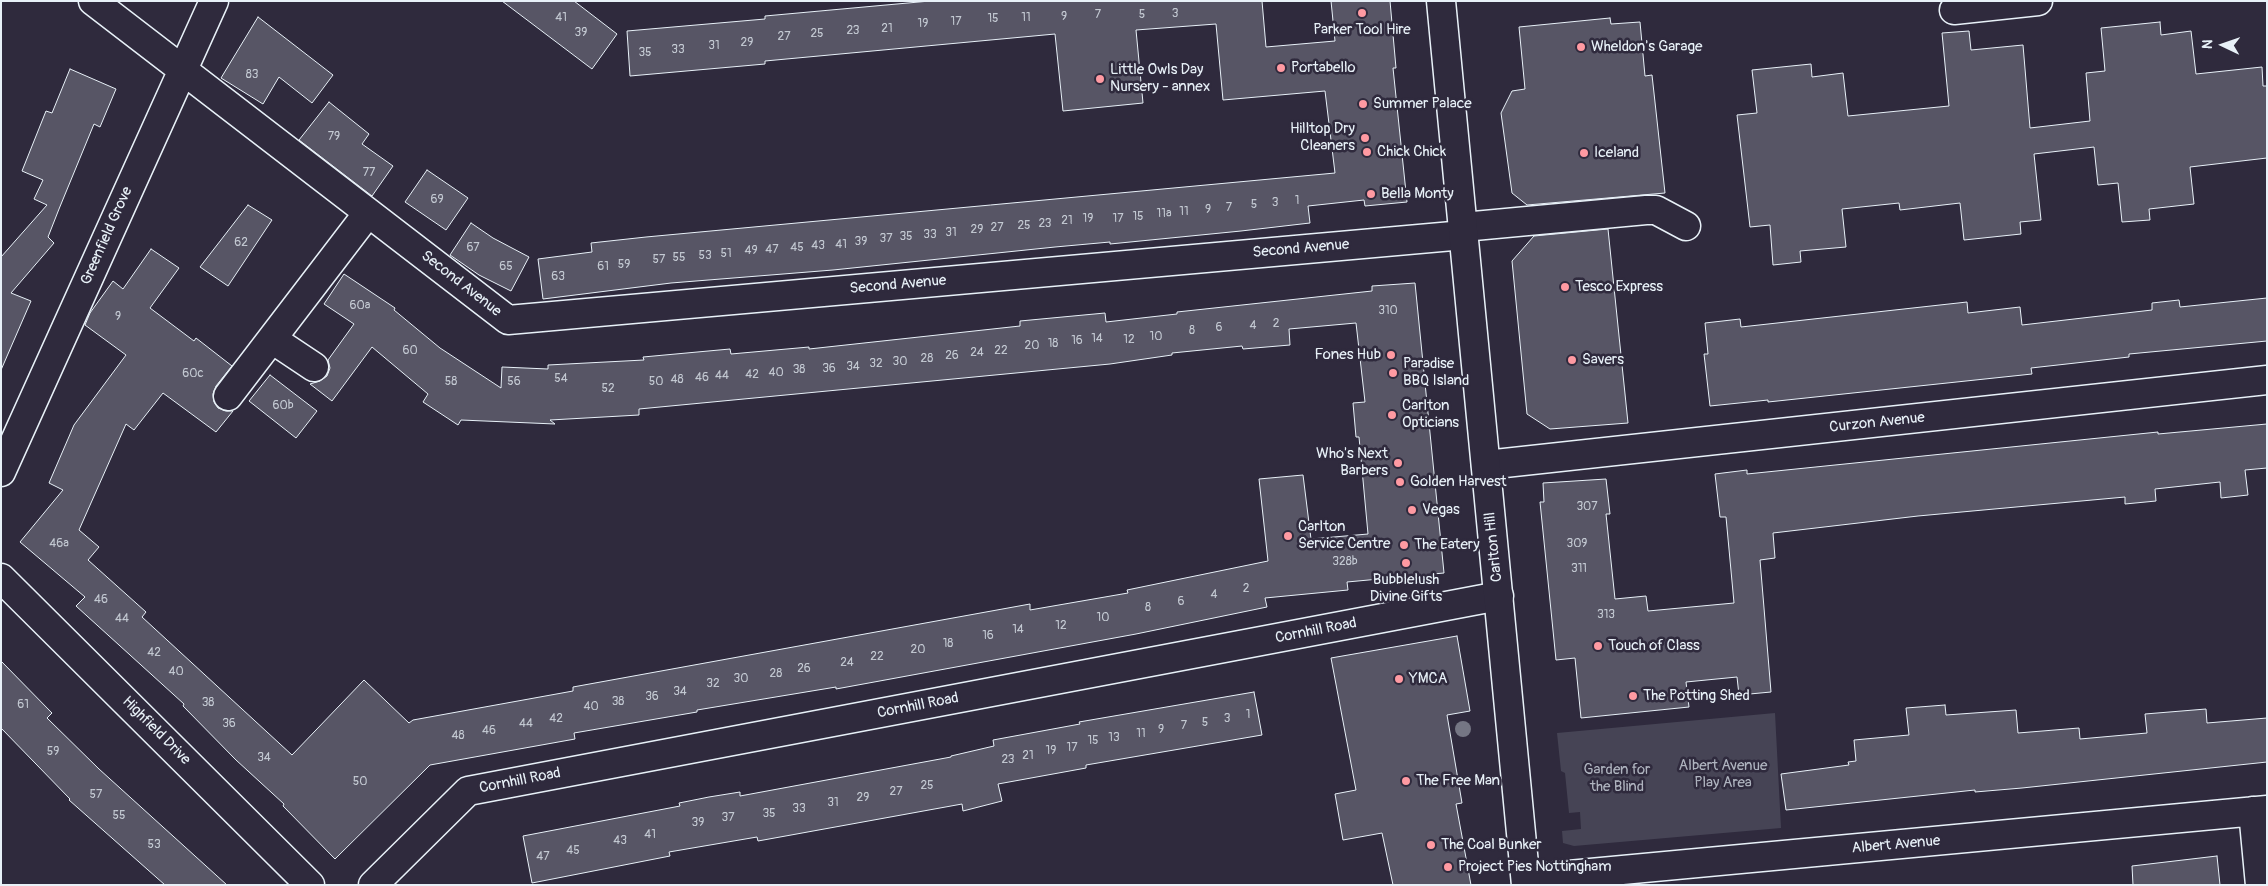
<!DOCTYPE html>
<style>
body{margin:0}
#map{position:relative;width:2268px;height:886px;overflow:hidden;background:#2f2a3d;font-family:Pangolin,sans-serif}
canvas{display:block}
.frame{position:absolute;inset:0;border:2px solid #e8f1f8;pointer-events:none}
.north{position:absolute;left:2198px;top:20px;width:50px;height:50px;-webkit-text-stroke:4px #2f2a3d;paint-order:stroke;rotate:273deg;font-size:14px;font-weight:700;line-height:20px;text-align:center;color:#e8f1f8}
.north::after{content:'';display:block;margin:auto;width:18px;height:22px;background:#e8f1f8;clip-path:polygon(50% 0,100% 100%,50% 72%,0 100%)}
</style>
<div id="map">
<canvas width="2268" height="886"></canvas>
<div class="frame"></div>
<div class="north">N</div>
</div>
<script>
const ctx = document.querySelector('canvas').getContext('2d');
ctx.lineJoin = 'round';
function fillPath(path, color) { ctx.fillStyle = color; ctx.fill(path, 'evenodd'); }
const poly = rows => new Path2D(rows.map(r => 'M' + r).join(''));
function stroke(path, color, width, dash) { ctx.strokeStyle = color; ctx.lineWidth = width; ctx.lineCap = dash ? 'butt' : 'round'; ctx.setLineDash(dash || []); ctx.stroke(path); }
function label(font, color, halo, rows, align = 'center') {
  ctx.font = font + ' Pangolin,sans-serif'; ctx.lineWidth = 5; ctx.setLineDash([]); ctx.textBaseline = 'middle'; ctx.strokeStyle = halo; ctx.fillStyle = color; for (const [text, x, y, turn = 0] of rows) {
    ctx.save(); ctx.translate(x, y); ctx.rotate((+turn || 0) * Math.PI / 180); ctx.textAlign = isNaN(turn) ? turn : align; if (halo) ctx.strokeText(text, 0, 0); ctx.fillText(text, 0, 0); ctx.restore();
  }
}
fillPath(poly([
 [1775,713,1781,828,1574,846,1563,843,1562,831,1581,829,1580,812,1569,813,1565,773,1561,771,1557,733]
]), '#464455');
const building = poly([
 [502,1,574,1,617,34,592,69,502,1],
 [930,1,1262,1,1266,47,1335,41,1331,1,1390,1,1396,68,1393,68,1407,202,1365,206,1364,200,1308,206,1310,223,1241,231,1110,244,1110,242,1055,247,833,270,671,283,543,299,538,259,592,252,591,243,646,237,1335,173,1325,91,1223,100,1216,24,1136,30,1143,103,1063,111,1055,34,765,61,765,64,630,76,627,31,765,19,765,16,930,1],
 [258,17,333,75,312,103,279,77,263,104,221,78,258,17],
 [1610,18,1611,24,1640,22,1645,76,1652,75,1665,193,1527,205,1512,193,1501,113,1512,91,1525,89,1519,27,1610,18],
 [2160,22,2161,35,2191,31,2196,74,2262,67,2263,86,2267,86,2267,158,2190,167,2194,204,2149,209,2150,220,2122,222,2118,183,2098,185,2094,147,2034,154,2041,220,2020,222,2021,234,1964,240,1960,203,1900,210,1899,203,1842,209,1846,247,1800,251,1801,262,1773,265,1770,225,1750,227,1737,115,1757,113,1752,70,1811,64,1812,77,1843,73,1848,116,1949,106,1942,33,1969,31,1971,50,2023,45,2030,128,2090,121,2086,73,2105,71,2101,28,2160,22],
 [70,69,116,89,100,127,94,124,59,209,48,237,54,243,11,293,31,301,1,370,1,257,47,205,34,199,43,180,22,171,46,111,52,113,70,69],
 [329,102,369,134,362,144,393,166,372,196,299,140,329,102],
 [427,170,468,198,446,230,405,202,427,170],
 [248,205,272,220,228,286,200,267,248,205],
 [471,223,493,238,529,257,511,291,479,275,450,255,471,223],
 [1608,229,1628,423,1550,429,1527,414,1512,261,1534,236,1608,229],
 [151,249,179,268,150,308,194,341,196,338,232,366,216,386,213,394,214,402,218,408,226,411,233,411,216,432,163,393,134,430,126,424,79,530,99,547,88,560,146,612,142,617,292,755,364,680,409,723,413,720,573,691,573,687,1030,604,1030,610,1128,593,1127,590,1268,561,1259,479,1303,475,1311,539,1368,534,1359,437,1356,437,1353,403,1365,402,1356,323,1289,329,1290,345,1243,349,1242,346,1172,353,1172,355,1110,364,639,409,639,415,550,420,555,424,461,420,458,425,423,402,428,394,372,347,332,401,310,384,320,381,327,376,330,368,328,360,354,324,324,304,344,274,395,308,394,310,440,348,501,388,502,367,548,369,548,365,644,360,643,357,730,349,731,354,809,347,809,349,1020,326,1020,321,1105,313,1106,322,1177,314,1177,312,1372,291,1372,286,1415,283,1444,573,1347,582,1348,590,1265,598,1267,607,1136,634,836,689,836,687,697,710,697,712,574,733,575,739,430,765,335,859,283,806,284,804,236,760,183,706,184,704,76,606,85,597,20,542,63,490,49,483,74,425,126,355,85,325,90,313,113,281,123,289,151,249],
 [2267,298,2267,341,2129,354,2129,357,2031,368,2032,374,1768,402,1768,400,1710,406,1704,354,1708,354,1705,323,1740,319,1741,327,1967,302,1968,313,2020,307,2022,325,2152,310,2152,303,2179,300,2180,307,2267,298],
 [270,375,317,411,296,438,249,401,270,375],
 [2267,424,2267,468,2245,470,2248,495,2221,498,2220,482,2155,489,2156,501,2125,504,2125,497,1918,516,1773,533,1775,558,1760,560,1771,692,1739,695,1737,677,1686,682,1689,707,1581,718,1575,658,1556,660,1540,502,1544,502,1543,483,1606,479,1610,514,1606,514,1615,599,1646,596,1648,611,1734,603,1726,517,1720,517,1715,474,1747,470,1747,474,2158,432,2158,434,2267,424],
 [1457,636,1470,711,1447,715,1462,803,1456,804,1471,885,1393,885,1382,833,1343,840,1335,794,1356,790,1331,658,1457,636],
 [1,661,52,713,47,718,99,769,227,885,165,885,69,800,70,799,1,728,1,661],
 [1254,692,1262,735,1086,765,1086,768,998,784,1002,801,963,811,962,804,758,841,757,837,669,852,670,856,532,883,523,836,680,806,679,803,709,797,740,792,740,796,951,757,951,756,994,746,993,740,1080,724,1079,722,1254,692],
 [1945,705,1946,715,2016,710,2018,733,2079,728,2080,739,2147,733,2145,714,2206,709,2207,723,2267,718,2267,762,2022,788,1975,792,1975,790,1786,810,1781,774,1849,765,1848,762,1856,761,1854,740,1909,735,1906,708,1945,705],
 [2217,856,2220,885,2133,885,2132,866,2217,856]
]);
fillPath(building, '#575565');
stroke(building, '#e8f1f8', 1);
const minor = poly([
 [93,1,508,320,1464,235],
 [1954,10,2038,1],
 [1463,227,1646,210,1656,210,1686,226],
 [272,339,314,367],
 [228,396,368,213],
 [1486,465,2267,380],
 [1,472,214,1],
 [1,578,310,885],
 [2253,811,2260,885],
 [1526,879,2267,810],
 [373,885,468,791,1499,596]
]);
const major = poly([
 [1441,1,1526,885]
]);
stroke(minor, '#e8f1f8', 31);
stroke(major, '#e8f1f8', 31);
stroke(minor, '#2f2a3d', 28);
stroke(major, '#2f2a3d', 28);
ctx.fillStyle = '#757684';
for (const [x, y] of [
 [1463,729]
]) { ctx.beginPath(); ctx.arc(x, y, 8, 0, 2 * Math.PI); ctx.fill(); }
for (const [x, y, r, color] of [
 [1362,13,5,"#ff9aa2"],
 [1581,47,5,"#ff9aa2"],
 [1281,68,5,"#ff9aa2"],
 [1100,79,5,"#ff9aa2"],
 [1363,104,5,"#ff9aa2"],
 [1365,138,5,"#ff9aa2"],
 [1367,152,5,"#ff9aa2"],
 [1584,153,5,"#ff9aa2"],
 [1371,194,5,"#ff9aa2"],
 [1565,287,5,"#ff9aa2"],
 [1391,355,5,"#ff9aa2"],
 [1572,360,5,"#ff9aa2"],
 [1393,373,5,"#ff9aa2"],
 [1392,415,5,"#ff9aa2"],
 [1398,463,5,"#ff9aa2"],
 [1400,482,5,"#ff9aa2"],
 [1412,510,5,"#ff9aa2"],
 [1288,536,5,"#ff9aa2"],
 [1404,545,5,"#ff9aa2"],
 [1406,563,5,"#ff9aa2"],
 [1598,646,5,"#ff9aa2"],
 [1399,679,5,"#ff9aa2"],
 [1633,696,5,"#ff9aa2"],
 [1406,781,5,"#ff9aa2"],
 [1431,845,5,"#ff9aa2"],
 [1448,867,5,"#ff9aa2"]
]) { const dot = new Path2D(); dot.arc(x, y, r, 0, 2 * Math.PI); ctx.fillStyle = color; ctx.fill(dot); stroke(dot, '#2f2a3d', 2); }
label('12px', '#c4cad3', null, [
 ["3",1175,14],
 ["7",1098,15],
 ["5",1142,15],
 ["9",1064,17],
 ["41",561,18],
 ["11",1026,18],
 ["15",993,19],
 ["17",956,22],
 ["19",923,24],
 ["21",887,29],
 ["23",853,31],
 ["39",581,33],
 ["25",817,34],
 ["27",784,37],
 ["29",747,43],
 ["31",714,46],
 ["33",678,50],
 ["35",645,53],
 ["83",252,75],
 ["79",334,137],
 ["77",369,173],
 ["69",437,200],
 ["1",1297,201],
 ["3",1275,203],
 ["5",1254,205],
 ["7",1229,208],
 ["9",1208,210],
 ["11",1184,212],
 ["11a",1164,214],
 ["15",1138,217],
 ["19",1088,219],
 ["17",1118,219],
 ["21",1067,221],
 ["23",1045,224],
 ["25",1024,226],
 ["27",997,228],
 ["29",977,230],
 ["31",951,233],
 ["33",930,235],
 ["35",906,237],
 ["37",886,239],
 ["39",861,242],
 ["62",241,243],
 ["41",841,245],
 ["43",818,246],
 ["67",473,248],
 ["45",797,248],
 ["47",772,250],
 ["49",751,251],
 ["51",726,254],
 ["53",705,256],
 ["55",679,258],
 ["57",659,260],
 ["59",624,265],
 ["65",506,267],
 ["61",603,267],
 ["63",558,277],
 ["60a",360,306],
 ["310",1388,311],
 ["9",118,317],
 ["2",1276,324],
 ["4",1253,326],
 ["6",1219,328],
 ["8",1192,331],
 ["10",1156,337],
 ["14",1097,339],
 ["12",1129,340],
 ["16",1077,341],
 ["18",1053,344],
 ["20",1032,346],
 ["60",410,351],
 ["22",1001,351],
 ["24",977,353],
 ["26",952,356],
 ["28",927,359],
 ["30",900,362],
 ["32",876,364],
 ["34",853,367],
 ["36",829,369],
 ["38",799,370],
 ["40",776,373],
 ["60c",193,374],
 ["42",752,375],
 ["44",722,376],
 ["46",702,378],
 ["54",561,379],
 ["48",677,380],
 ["58",451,382],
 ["56",514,382],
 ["50",656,382],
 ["52",608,389],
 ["60b",283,406],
 ["307",1587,507],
 ["46a",59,544],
 ["309",1577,544],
 ["328b",1345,562],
 ["311",1579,569],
 ["2",1246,589],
 ["4",1214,595],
 ["46",101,600],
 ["6",1181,602],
 ["8",1148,608],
 ["313",1606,615],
 ["10",1103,618],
 ["44",122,619],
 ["12",1061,626],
 ["14",1018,630],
 ["16",988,636],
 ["18",948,644],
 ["20",918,650],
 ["42",154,653],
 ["22",877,657],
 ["24",847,663],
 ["26",804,669],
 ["40",176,672],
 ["28",776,674],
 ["30",741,679],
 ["32",713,684],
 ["34",680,692],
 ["36",652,697],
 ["38",618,702],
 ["38",208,703],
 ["61",23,705],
 ["40",591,707],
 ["1",1248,715],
 ["42",556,719],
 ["3",1227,719],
 ["5",1205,723],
 ["36",229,724],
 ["44",526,724],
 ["7",1184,726],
 ["9",1161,730],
 ["46",489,731],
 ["11",1141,734],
 ["48",458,736],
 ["13",1114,738],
 ["15",1093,741],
 ["17",1072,748],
 ["19",1051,751],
 ["59",53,752],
 ["21",1028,756],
 ["34",264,758],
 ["23",1008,760],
 ["50",360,782],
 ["25",927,786],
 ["27",896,792],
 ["57",96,795],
 ["29",863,798],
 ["31",833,803],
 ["33",799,809],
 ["35",769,814],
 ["55",119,816],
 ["37",728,818],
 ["39",698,823],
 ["41",650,835],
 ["43",620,841],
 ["53",154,845],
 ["45",573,851],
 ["47",543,857]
]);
label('15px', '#e8f1f8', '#2f2a3d', [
 ["Parker Tool Hire",1362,30,"center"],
 ["Wheldon's Garage",1591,47],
 ["Portabello",1291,68],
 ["Little Owls Day",1110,70],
 ["Nursery - annex",1110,87],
 ["Summer Palace",1373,104],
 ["Hilltop Dry",1355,129,"right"],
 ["Cleaners",1355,146,"right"],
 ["Chick Chick",1377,152],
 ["Iceland",1594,153],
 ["Bella Monty",1381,194],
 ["Tesco Express",1575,287],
 ["Fones Hub",1381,355,"right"],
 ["Savers",1582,360],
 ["Paradise",1403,364],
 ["BBQ Island",1403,381],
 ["Carlton",1402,406],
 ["Opticians",1402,423],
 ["Who's Next",1388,454,"right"],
 ["Barbers",1388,471,"right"],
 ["Golden Harvest",1410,482],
 ["Vegas",1422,510],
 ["Carlton",1298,527],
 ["Service Centre",1298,544],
 ["The Eatery",1414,545],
 ["Bubblelush",1406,580,"center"],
 ["Divine Gifts",1406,597,"center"],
 ["Touch of Class",1608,646],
 ["YMCA",1409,679],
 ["The Potting Shed",1643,696],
 ["The Free Man",1416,781],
 ["The Coal Bunker",1441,845],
 ["Project Pies Nottingham",1458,867]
], 'left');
label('15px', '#e8f1f8', '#2f2a3d', [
 ["Greenfield Grove",107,236,-66],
 ["Second Avenue",1301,249,-5],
 ["Second Avenue",461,284,38],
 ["Second Avenue",898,285,-5],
 ["Curzon Avenue",1877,423,-6],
 ["Carlton Hill",1494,547,-96],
 ["Cornhill Road",1316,631,-11],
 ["Cornhill Road",918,706,-11],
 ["Highfield Drive",156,731,45],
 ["Cornhill Road",520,781,-11],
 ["Albert Avenue",1896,845,-5]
]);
label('15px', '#afb4bf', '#2f2a3d', [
 ["Albert Avenue",1723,766],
 ["Play Area",1723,783],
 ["Garden for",1617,770],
 ["the Blind",1617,787]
]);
</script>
